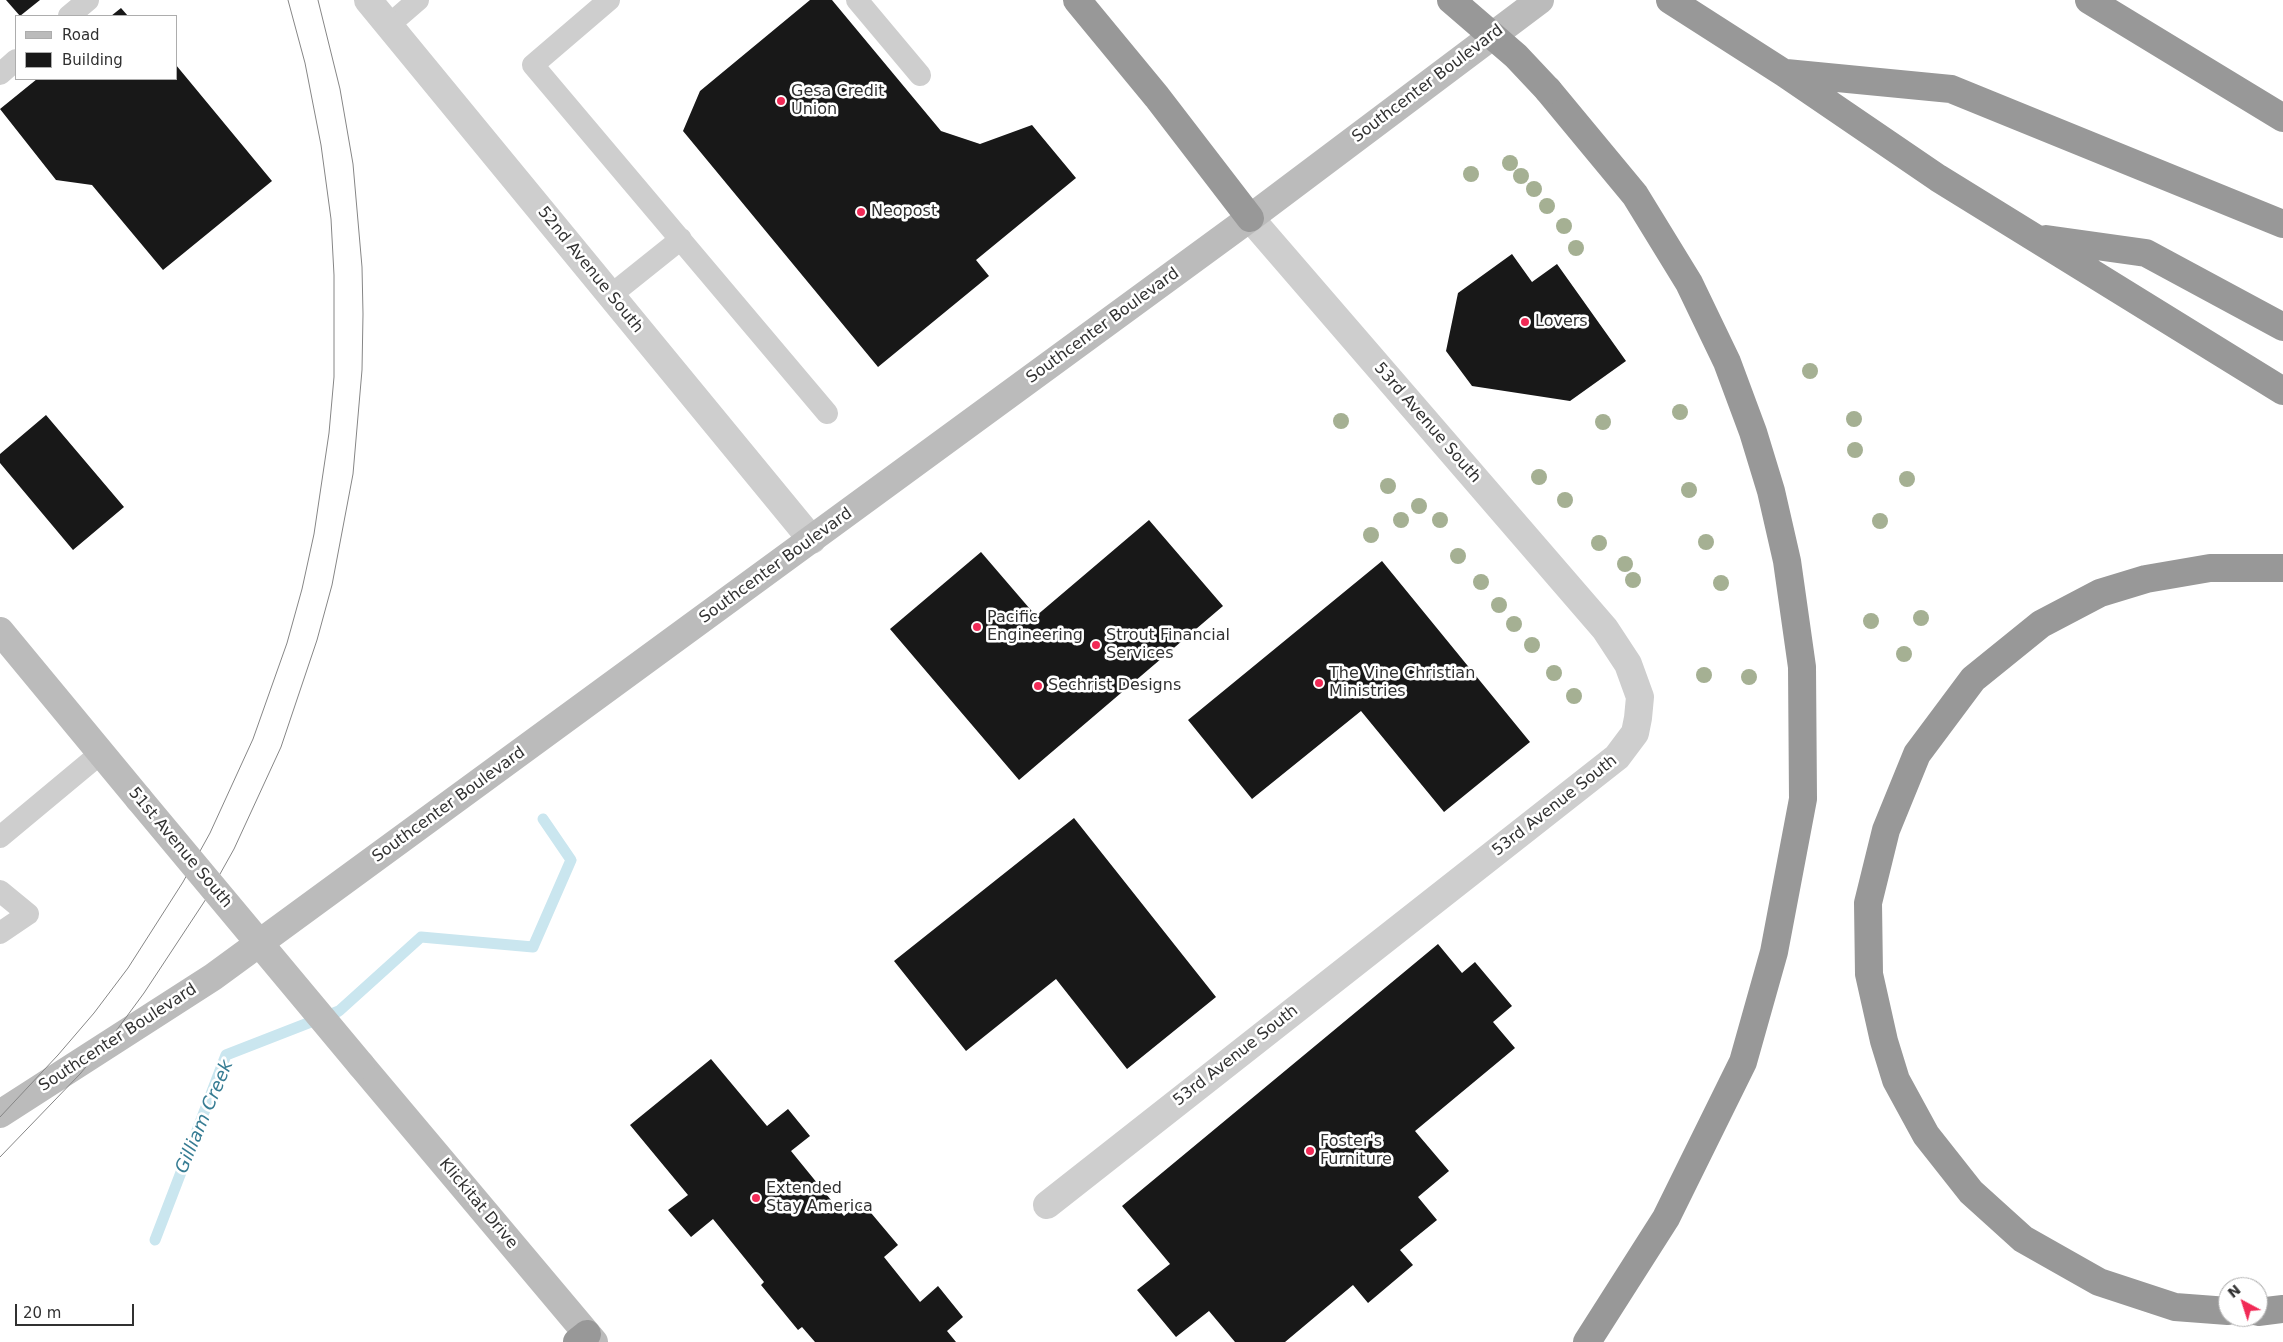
<!DOCTYPE html>
<style>
body{margin:0}
#map{position:relative;width:2283px;height:1342px;overflow:hidden;background:#fff;font-family:"DejaVu Sans",sans-serif}
canvas{display:block}
.legend{position:absolute;left:15px;top:15px;width:162px;height:65px;box-sizing:border-box;background:#fff;border:1px solid #adadad;margin:0;padding:6px 9px;list-style:none;font-size:15px;color:#313131}
.legend li{display:flex;align-items:center;gap:10px;height:25px}
.legend b{width:25px;border:1px solid #adadad}
.north{position:absolute;left:2218px;top:1277px;width:50px;height:50px;box-sizing:border-box;background:#fff;border:1px solid #adadad;border-radius:50%;rotate:320deg;font-size:14px;font-weight:700;line-height:20px;text-align:center;color:#313131}
.north::after{content:'';display:block;margin:auto;width:18px;height:22px;background:#f12a56;clip-path:polygon(50% 0,100% 100%,50% 72%,0 100%)}
.scale{position:absolute;left:15px;top:1304px;width:119px;height:22px;box-sizing:border-box;border:2px solid #313131;border-top:0;padding-left:6px;font-size:15px;line-height:18px;white-space:nowrap;color:#313131;-webkit-text-stroke:4px #fff;paint-order:stroke}
</style>
<div id="map">
<canvas width="2283" height="1342"></canvas>
<ul class="legend">
<li><b style="height:6px;background:#bbb"></b>Road</li>
<li><b style="height:14px;background:#181818"></b>Building</li>
</ul>
<div class="north">N</div>
<div class="scale">20 m</div>
</div>
<script>
const ctx = document.querySelector('canvas').getContext('2d');
ctx.lineJoin = 'round';
const poly = rows => new Path2D(rows.map(r => 'M' + r).join(''));
function stroke(path, color, width, dash) { ctx.strokeStyle = color; ctx.lineWidth = width; ctx.lineCap = dash ? 'butt' : 'round'; ctx.setLineDash(dash || []); ctx.stroke(path); }
function fillPath(path, color) { ctx.fillStyle = color; ctx.fill(path, 'evenodd'); }
function label(font, color, halo, rows, align = 'center') {
  ctx.font = font + ' "DejaVu Sans",sans-serif'; ctx.lineWidth = 5; ctx.setLineDash([]); ctx.textBaseline = 'middle'; ctx.strokeStyle = halo; ctx.fillStyle = color; for (const [text, x, y, turn = 0] of rows) {
    ctx.save(); ctx.translate(x, y); ctx.rotate((+turn || 0) * Math.PI / 180); ctx.textAlign = isNaN(turn) ? turn : align; if (halo) ctx.strokeText(text, 0, 0); ctx.fillText(text, 0, 0); ctx.restore();
  }
}
stroke(poly([
 [155,1240,226,1055,339,1011,421,937,533,947,571,860,543,819]
]), '#cae6ef', 11);
fillPath(poly([
 [6,0,40,0,20,16],
 [810,0,832,0,941,131,980,144,1032,125,1076,178,976,260,989,276,878,367,683,131,700,91],
 [121,8,128,16,111,16],
 [176,65,272,181,163,270,92,185,56,180,0,109,37,79,176,79],
 [1512,254,1532,282,1557,264,1626,361,1570,401,1472,386,1446,351,1458,293],
 [46,415,124,507,73,550,0,463,0,454],
 [1149,520,1223,606,1019,780,890,629,981,552,1036,616],
 [1382,561,1530,742,1444,812,1361,711,1252,799,1188,720],
 [1074,818,1216,997,1127,1069,1056,979,966,1051,894,961],
 [1438,944,1462,973,1475,962,1512,1006,1493,1022,1515,1048,1415,1131,1449,1171,1418,1197,1437,1220,1400,1250,1413,1265,1368,1303,1353,1285,1285,1342,1235,1342,1209,1311,1176,1337,1137,1290,1170,1264,1122,1206],
 [711,1059,767,1126,788,1109,810,1136,791,1151,844,1216,861,1201,898,1245,884,1257,920,1302,938,1286,963,1317,947,1331,956,1342,815,1342,802,1327,798,1330,761,1285,764,1282,713,1219,691,1237,668,1210,688,1195,630,1125]
]), '#181818');
stroke(poly([
 [609,0,533,65,827,413],
 [857,0,920,75],
 [69,16,88,0],
 [389,25,418,0],
 [0,74,16,60],
 [611,295,681,239],
 [0,837,101,753],
 [0,891,28,914,0,933]
]), '#cecece', 22);
stroke(poly([
 [368,0,812,540],
 [1047,1205,1617,757,1635,733,1638,718,1640,697,1628,664,1605,629,1250,218]
]), '#cecece', 28);
stroke(poly([
 [0,631,139,799],
 [361,1065,594,1342],
 [0,1114,213,977,1250,218,1540,0]
]), '#bbb', 28);
stroke(poly([
 [1077,0,1157,97,1250,218],
 [1670,0,1784,73,1938,178,2283,391],
 [2089,0,2283,118],
 [1786,73,1951,89,2283,224],
 [1548,90,1635,195,1689,283,1727,362,1753,432,1771,491,1787,561,1802,667,1803,799,1774,952,1743,1062,1666,1218,1587,1342],
 [2046,239,2146,253,2283,327],
 [2228,1311,2175,1307,2099,1282,2023,1239,1971,1192,1926,1135,1896,1080,1884,1041,1869,974,1868,903,1886,830,1917,754,1973,679,2041,624,2100,593,2146,579,2210,568,2283,568],
 [2258,1312,2283,1309],
 [577,1342,587,1334]
]), '#989898', 28);
stroke(poly([
 [0,1117,58,1055,94,1013,128,968,183,882,210,833,253,739,287,643,302,589,314,534,329,433,334,377,334,275,331,219,321,145,305,63,288,0],
 [0,1157,80,1074,116,1031,144,993,206,899,234,849,281,747,317,640,332,585,353,474,362,370,363,314,362,267,353,164,340,89,318,0]
]), '#868686', 1);
stroke(poly([
 [139,799,361,1065]
]), '#bbb', 28);
stroke(poly([
 [1451,0,1516,56,1548,90]
]), '#989898', 28);
ctx.fillStyle = '#a5b093';
for (const [x, y] of [
 [1510,163],
 [1471,174],
 [1521,176],
 [1534,189],
 [1547,206],
 [1564,226],
 [1576,248],
 [1810,371],
 [1680,412],
 [1854,419],
 [1341,421],
 [1603,422],
 [1855,450],
 [1539,477],
 [1907,479],
 [1388,486],
 [1689,490],
 [1565,500],
 [1419,506],
 [1401,520],
 [1440,520],
 [1880,521],
 [1371,535],
 [1706,542],
 [1599,543],
 [1458,556],
 [1625,564],
 [1633,580],
 [1481,582],
 [1721,583],
 [1499,605],
 [1921,618],
 [1871,621],
 [1514,624],
 [1532,645],
 [1904,654],
 [1554,673],
 [1704,675],
 [1749,677],
 [1574,696]
]) { ctx.beginPath(); ctx.arc(x, y, 8, 0, 2 * Math.PI); ctx.fill(); }
for (const [x, y, r, color] of [
 [781,101,5,"#f12a56"],
 [861,212,5,"#f12a56"],
 [1525,322,5,"#f12a56"],
 [977,627,5,"#f12a56"],
 [1096,645,5,"#f12a56"],
 [1319,683,5,"#f12a56"],
 [1038,686,5,"#f12a56"],
 [1310,1151,5,"#f12a56"],
 [756,1198,5,"#f12a56"]
]) { const dot = new Path2D(); dot.arc(x, y, r, 0, 2 * Math.PI); ctx.fillStyle = color; ctx.fill(dot); stroke(dot, '#fff', 2); }
label('16px', '#313131', '#fff', [
 ["Southcenter Boulevard",1428,84,-37],
 ["52nd Avenue South",590,270,51],
 ["Southcenter Boulevard",1103,326,-36],
 ["53rd Avenue South",1427,423,49],
 ["Southcenter Boulevard",776,566,-36],
 ["Southcenter Boulevard",449,805,-36],
 ["53rd Avenue South",1555,806,-38],
 ["51st Avenue South",180,848,50],
 ["Southcenter Boulevard",118,1038,-33],
 ["53rd Avenue South",1236,1056,-38],
 ["Klickitat Drive",478,1204,50]
]);
label('16px', '#313131', '#fff', [
 ["Gesa Credit",791,92],
 ["Union",791,110],
 ["Neopost",871,212],
 ["Lovers",1535,322],
 ["Pacific",987,618],
 ["Engineering",987,636],
 ["Strout Financial",1106,636],
 ["Services",1106,654],
 ["The Vine Christian",1329,674],
 ["Ministries",1329,692],
 ["Sechrist Designs",1048,686],
 ["Foster's",1320,1142],
 ["Furniture",1320,1160],
 ["Extended",766,1189],
 ["Stay America",766,1207]
], 'left');
label('italic 18px', '#367c93', '#fff', [
 ["Gilliam Creek",205,1117,-67]
]);
</script>
